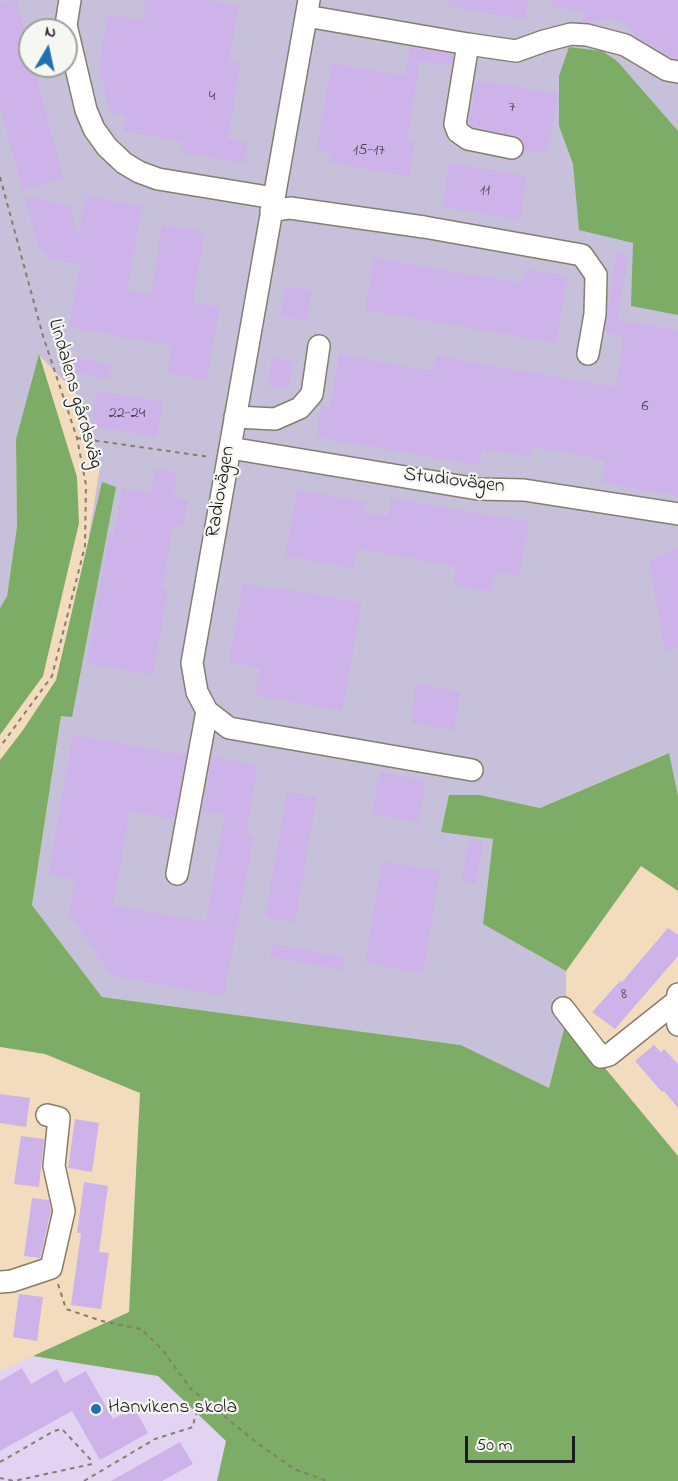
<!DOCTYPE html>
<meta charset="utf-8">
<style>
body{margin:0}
#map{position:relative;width:678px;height:1481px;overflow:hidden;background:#f3dbbe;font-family:"Indie Flower",sans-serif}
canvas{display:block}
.north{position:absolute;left:18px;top:18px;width:60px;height:60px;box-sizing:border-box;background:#f6f6f2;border:2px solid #9f9f9c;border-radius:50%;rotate:9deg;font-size:16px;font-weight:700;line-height:24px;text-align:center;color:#1c1c1c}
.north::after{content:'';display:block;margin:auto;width:21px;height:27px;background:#1f6fb2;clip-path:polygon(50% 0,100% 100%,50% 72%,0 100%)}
.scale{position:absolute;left:465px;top:1436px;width:110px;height:27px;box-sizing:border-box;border:3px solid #1c1c1c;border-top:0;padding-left:8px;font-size:18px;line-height:21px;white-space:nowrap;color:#1c1c1c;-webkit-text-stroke:4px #f6f6f2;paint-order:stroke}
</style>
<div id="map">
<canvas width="678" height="1481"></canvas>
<div class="north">N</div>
<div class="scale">50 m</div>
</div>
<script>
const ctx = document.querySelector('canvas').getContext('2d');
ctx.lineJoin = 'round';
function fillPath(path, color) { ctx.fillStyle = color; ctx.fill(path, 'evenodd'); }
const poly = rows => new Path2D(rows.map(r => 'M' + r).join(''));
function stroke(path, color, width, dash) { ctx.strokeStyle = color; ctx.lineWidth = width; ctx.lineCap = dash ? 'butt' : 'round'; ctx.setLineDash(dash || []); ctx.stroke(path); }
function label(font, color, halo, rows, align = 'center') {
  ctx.font = font + ' "Indie Flower",sans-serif'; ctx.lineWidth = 4.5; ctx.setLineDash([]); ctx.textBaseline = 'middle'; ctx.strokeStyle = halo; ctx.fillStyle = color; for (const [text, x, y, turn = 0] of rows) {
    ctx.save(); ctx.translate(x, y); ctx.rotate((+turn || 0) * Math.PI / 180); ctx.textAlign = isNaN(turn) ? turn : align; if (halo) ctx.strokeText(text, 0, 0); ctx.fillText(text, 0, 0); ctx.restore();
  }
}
fillPath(poly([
 [33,1356,158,1376,226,1441,217,1481,0,1481,0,1371]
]), '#e3d3f2');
fillPath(poly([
 [0,0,678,0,678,796,668,753,540,808,480,795,441,831,493,839,483,924,566,971,566,1021,549,1088,461,1045,102,997,32,905,100,466,81,399,39,355,16,439,17,526,7,596,0,608],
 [30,30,66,30,66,66,30,66]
]), '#c6c0da');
fillPath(poly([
 [569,47,602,51,617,61,678,131,678,315,631,306,633,243,579,230,573,164,559,126,559,76],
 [39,354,77,477,79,523,43,676,0,735,0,608,7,596,17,526,16,439],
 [102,482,116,487,72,717,61,716,32,905,102,997,461,1045,549,1088,566,1021,678,1156,678,1481,217,1481,226,1441,158,1376,33,1356,129,1312,140,1093,45,1054,0,1047,0,760,23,730,56,680],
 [669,753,678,796,678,891,641,866,566,971,483,924,493,839,441,832,449,795,480,795,540,808]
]), '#7dac66');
fillPath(poly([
 [12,0,16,0,30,52,30,66,34,66,63,179,22,190,0,105,0,3],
 [145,0,206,0,239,6,229,60,241,63,228,139,248,142,244,163,180,152,182,141,123,131,126,115,110,112,99,68,108,14,142,20],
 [449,0,529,0,525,20,449,6],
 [551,0,678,0,678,59,672,58,661,52,661,49,655,48,635,36,625,22,600,18,596,24,582,21,583,12,551,6],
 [410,47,453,54,451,66,420,61,407,141,415,142,409,176,330,163,332,153,316,150,332,63,405,76],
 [477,80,558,94,547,154,525,150,522,137,473,127,469,124],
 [449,163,527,176,520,220,442,207],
 [86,196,142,206,127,290,151,294,162,225,205,232,193,302,220,307,207,380,167,373,172,346,69,327,80,264,46,258,47,252,39,250,25,197,70,205,78,236],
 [616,254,628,256,617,320,678,330,678,496,602,483,605,460,532,447,531,457,482,449,479,465,316,437,321,406,330,407,339,354,433,371,436,356,616,387,623,337,605,333],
 [374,258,523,283,526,269,567,276,556,343,365,310],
 [285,286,312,290,307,321,280,316],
 [73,357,111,364,108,379,70,372],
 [272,358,293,361,288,389,268,386],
 [97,391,163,402,157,437,91,426],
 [155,468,177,472,173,497,188,500,183,526,173,525,162,589,168,590,153,675,87,663,109,534,114,534,122,488,151,493],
 [297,490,366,502,364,512,388,516,391,498,529,522,519,577,495,572,492,592,453,585,456,566,357,549,354,568,285,556],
 [678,548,678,646,665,652,649,561],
 [243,583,274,589,275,587,362,603,342,711,255,695,260,668,229,662],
 [416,683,460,692,454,730,411,723],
 [73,735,186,755,174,819,130,811,113,905,206,922,224,815,202,811,212,757,258,765,246,835,254,836,224,996,111,975,69,913,75,880,48,875],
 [380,772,426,781,418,822,372,814],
 [287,792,317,797,295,922,265,917],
 [468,840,483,842,475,884,462,882],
 [382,861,440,871,423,973,365,963],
 [668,928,678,935,678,956,615,1029,592,1012,620,981,622,982],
 [272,944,345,957,342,970,270,957],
 [654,1045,661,1052,664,1049,678,1064,678,1108,664,1091,662,1092,635,1061],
 [0,1094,30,1098,26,1127,0,1123],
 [75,1119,99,1123,92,1172,68,1168],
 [21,1136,44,1139,39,1187,14,1184],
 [84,1182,108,1186,99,1252,109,1253,101,1309,71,1305,81,1233,77,1233],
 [32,1198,49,1200,51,1211,40,1258,24,1256],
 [19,1294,43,1297,37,1341,13,1337],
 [22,1368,31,1384,57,1369,64,1383,86,1371,113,1419,134,1408,148,1433,100,1460,72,1411,0,1451,0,1381],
 [180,1442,193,1464,162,1481,111,1481]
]), '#cdb3ea');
const minor = poly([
 [70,0,66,25,86,110,94,129,107,147,124,163,139,172,158,179,274,198],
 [309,0,192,663,197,692,207,711,229,728,472,770],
 [306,16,468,44,455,124,458,132,468,139,512,148],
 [468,44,516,51,544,41,571,34,587,35,625,45,667,70,678,72],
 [271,211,290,208,424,227,582,255,596,275,595,314,588,354],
 [235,417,275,419,300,408,312,394,319,346],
 [230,448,478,489,524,490,678,514],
 [177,874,207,711],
 [678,994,676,1010,678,1025],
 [563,1008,601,1057,609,1055,677,1001],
 [0,1282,12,1281,51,1268,64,1211,54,1166,59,1118,47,1115]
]);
stroke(minor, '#887c6d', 24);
stroke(poly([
 [0,177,43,336,77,438,86,485,85,546,52,676,0,747],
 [77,438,210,457],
 [58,1284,66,1309,102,1321,141,1329,161,1348,191,1389,257,1443,294,1469,327,1481],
 [0,1462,54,1431,62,1429,90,1459,92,1464,14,1481,0,1478],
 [84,1481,155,1439,193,1427,195,1416,205,1402]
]), '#887c6d', 2, [4.5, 4.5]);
stroke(minor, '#fff', 21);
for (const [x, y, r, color] of [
 [96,1409,6,"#1f6fb2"]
]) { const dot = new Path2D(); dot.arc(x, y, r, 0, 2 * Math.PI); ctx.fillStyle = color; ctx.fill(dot); stroke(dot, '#f6f6f2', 2); }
label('16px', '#484250', null, [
 ["4",212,97],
 ["7",512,108],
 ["15-17",369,151],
 ["11",485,191],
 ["6",645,407],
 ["22-24",127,414],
 ["8",624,995]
]);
label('20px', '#1c1c1c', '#f6f6f2', [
 ["Lindalens gårdsväg",74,394,74],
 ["Studiovägen",454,482,7],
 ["Radiovägen",222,492,-80]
]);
label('20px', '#1c1c1c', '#f6f6f2', [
 ["Hanvikens skola",108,1409]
], 'left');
</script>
